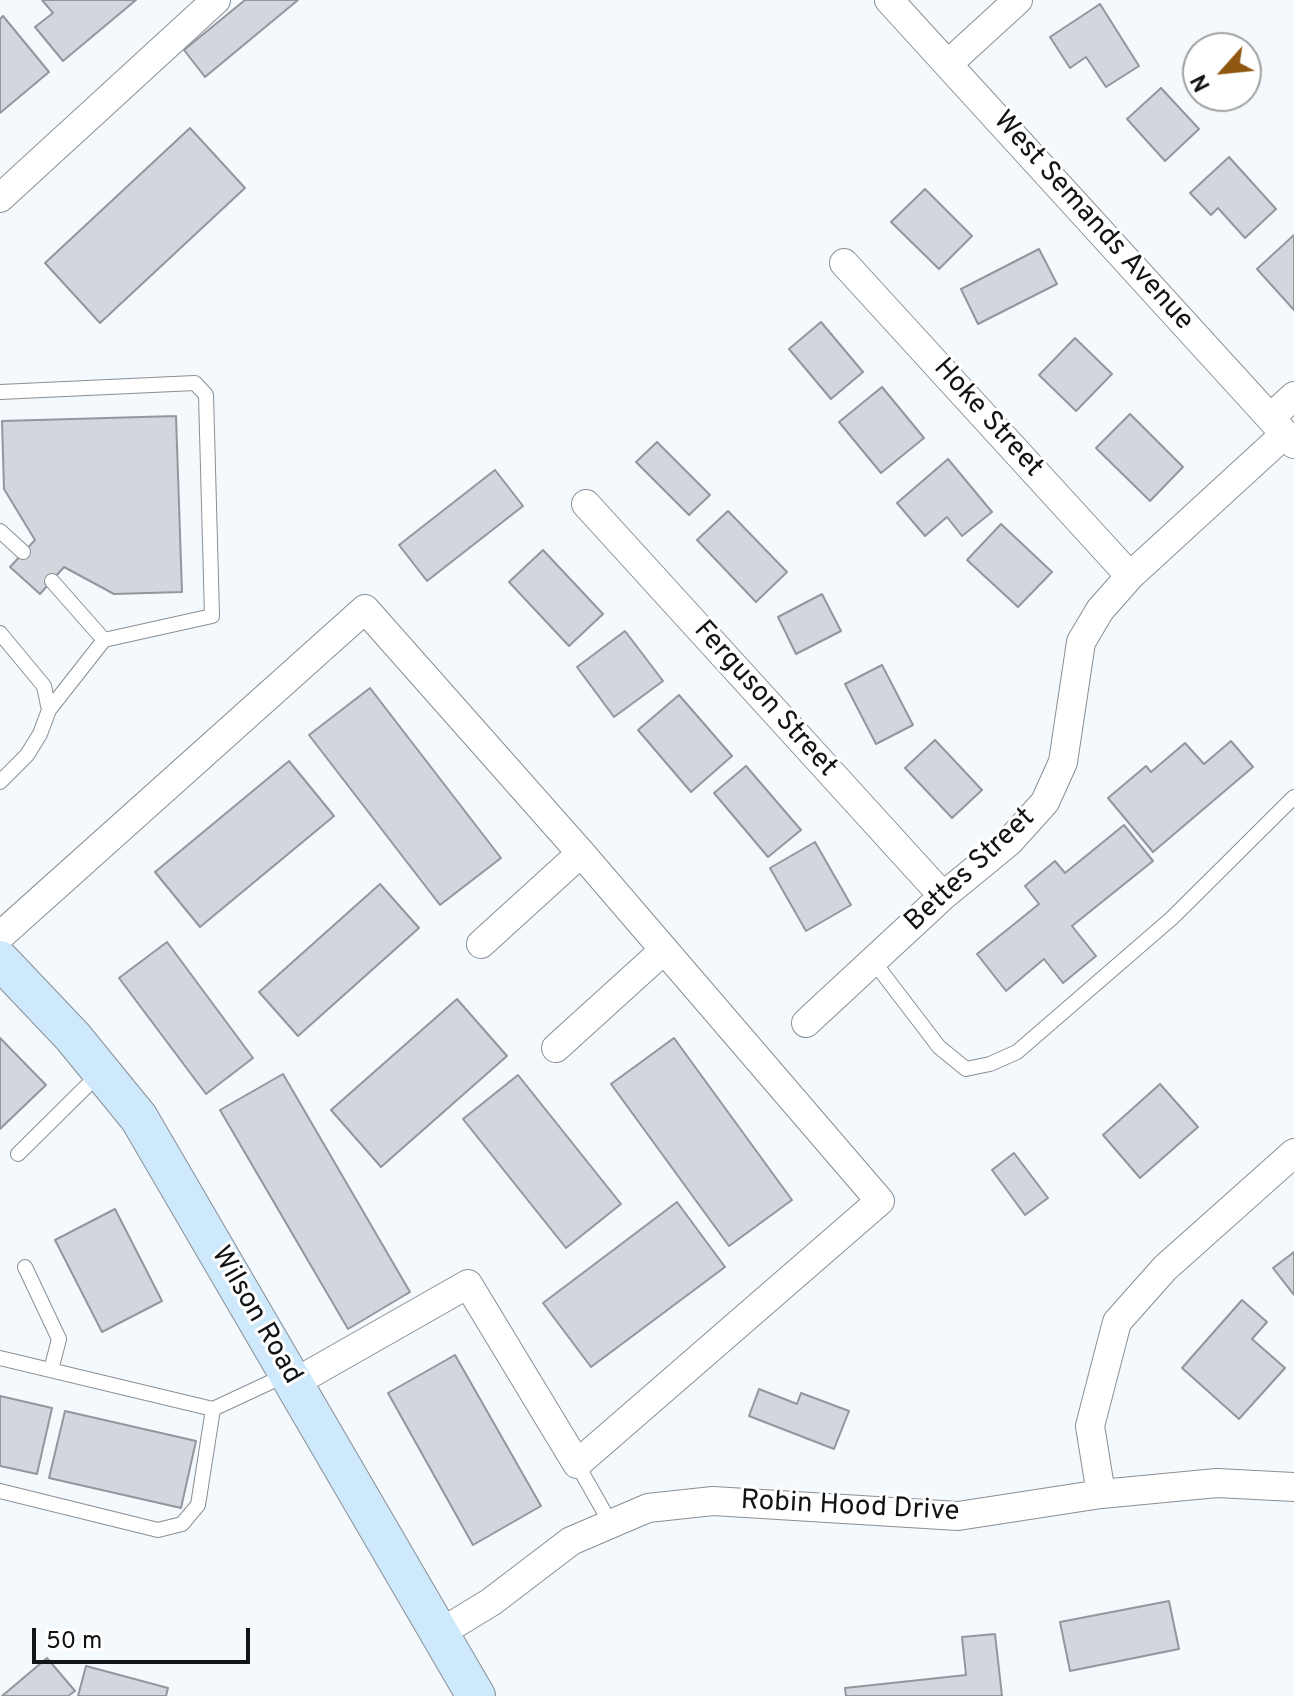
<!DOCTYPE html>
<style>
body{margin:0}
#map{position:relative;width:1294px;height:1696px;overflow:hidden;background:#f4f9fe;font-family:Overpass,sans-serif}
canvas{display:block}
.north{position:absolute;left:1182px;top:32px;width:80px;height:80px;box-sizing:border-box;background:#fff;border:2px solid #a0a1a1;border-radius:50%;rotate:243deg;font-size:22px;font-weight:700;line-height:32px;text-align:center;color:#111315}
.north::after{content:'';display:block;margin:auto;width:28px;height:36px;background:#905712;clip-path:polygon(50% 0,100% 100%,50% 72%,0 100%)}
.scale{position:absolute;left:32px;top:1628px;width:218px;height:36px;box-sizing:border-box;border:4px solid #111315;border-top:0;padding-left:10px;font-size:24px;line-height:28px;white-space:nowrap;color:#111315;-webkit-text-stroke:6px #fff;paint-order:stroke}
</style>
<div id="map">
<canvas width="1294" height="1696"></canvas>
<div class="north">N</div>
<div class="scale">50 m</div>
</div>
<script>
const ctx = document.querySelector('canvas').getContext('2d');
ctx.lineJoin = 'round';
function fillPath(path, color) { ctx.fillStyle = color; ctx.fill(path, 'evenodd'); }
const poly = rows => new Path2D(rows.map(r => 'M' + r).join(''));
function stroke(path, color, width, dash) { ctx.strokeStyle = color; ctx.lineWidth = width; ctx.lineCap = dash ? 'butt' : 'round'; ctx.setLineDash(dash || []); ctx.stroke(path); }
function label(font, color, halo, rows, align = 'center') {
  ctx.font = font + ' Overpass,sans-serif'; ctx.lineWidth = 6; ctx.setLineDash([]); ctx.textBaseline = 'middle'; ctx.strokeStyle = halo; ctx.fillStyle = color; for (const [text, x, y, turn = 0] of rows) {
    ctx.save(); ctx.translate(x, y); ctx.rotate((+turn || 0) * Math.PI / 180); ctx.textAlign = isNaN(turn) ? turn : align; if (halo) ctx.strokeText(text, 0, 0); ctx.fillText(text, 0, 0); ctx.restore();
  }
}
const building = poly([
 [42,0,136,0,63,61,35,27,53,13,42,0],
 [245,0,298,0,205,77,184,50,245,0],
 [1100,4,1139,66,1106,87,1086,57,1070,68,1050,37,1100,4],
 [3,16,49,72,0,113,0,19,3,16],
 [1161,88,1199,129,1165,161,1127,119,1161,88],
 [190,128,245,188,100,323,45,263,190,128],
 [1229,157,1276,209,1245,238,1218,208,1211,215,1190,193,1229,157],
 [925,189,972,236,939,269,891,222,925,189],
 [1294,235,1294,310,1257,269,1294,235],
 [1039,249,1057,284,978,324,961,289,1039,249],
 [821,322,863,372,831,399,789,349,821,322],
 [1075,338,1112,374,1076,411,1039,375,1075,338],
 [882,387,924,438,881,473,839,422,882,387],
 [1130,414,1183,467,1150,501,1096,448,1130,414],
 [176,416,182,592,114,594,64,567,40,594,10,567,35,540,4,489,2,421,176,416],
 [657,442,710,495,689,515,636,462,657,442],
 [948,459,992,512,962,536,947,517,925,536,897,503,948,459],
 [495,470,523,506,427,581,399,545,495,470],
 [728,511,787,572,756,602,697,540,728,511],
 [1001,524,1052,572,1018,607,967,560,1001,524],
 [543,550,603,614,569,646,509,582,543,550],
 [822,594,841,631,796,654,778,617,822,594],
 [625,631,663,681,614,717,577,667,625,631],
 [882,665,913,725,876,744,845,684,882,665],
 [370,688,501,858,440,905,309,735,370,688],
 [679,695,732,756,691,792,638,730,679,695],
 [935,740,982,790,952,818,905,768,935,740],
 [1231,741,1253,767,1153,852,1108,798,1146,766,1151,772,1185,743,1204,764,1231,741],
 [289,761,334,816,200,927,155,872,289,761],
 [746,766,801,830,768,857,714,793,746,766],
 [1124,825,1153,861,1072,926,1096,956,1063,983,1044,959,1006,991,977,954,1039,904,1025,886,1055,861,1065,873,1124,825],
 [815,842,851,905,806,931,770,868,815,842],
 [380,884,419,928,298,1036,259,992,380,884],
 [167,942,253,1058,206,1094,119,978,167,942],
 [457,999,507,1056,381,1167,331,1110,457,999],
 [0,1038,46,1085,0,1129,0,1038],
 [674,1038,792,1200,729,1246,611,1084,674,1038],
 [283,1074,410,1292,348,1329,220,1110,283,1074],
 [518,1075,621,1204,566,1248,463,1119,518,1075],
 [1160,1084,1198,1127,1140,1178,1103,1135,1160,1084],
 [1014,1153,1048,1198,1025,1215,992,1170,1014,1153],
 [677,1202,725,1267,591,1367,543,1303,677,1202],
 [115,1209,162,1301,102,1332,55,1240,115,1209],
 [1294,1252,1294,1295,1273,1268,1294,1252],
 [1242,1300,1267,1322,1252,1339,1285,1368,1239,1419,1182,1368,1242,1300],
 [455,1355,541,1506,473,1545,388,1393,455,1355],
 [759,1389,797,1404,801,1393,849,1411,834,1449,749,1416,759,1389],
 [0,1396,52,1408,37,1474,0,1466,0,1396],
 [65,1411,196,1441,181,1508,49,1478,65,1411],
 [1169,1601,1179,1649,1070,1671,1060,1622,1169,1601],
 [995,1634,1002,1696,846,1696,845,1688,966,1675,962,1637,995,1634],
 [47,1658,75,1691,68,1696,2,1696,47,1658],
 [86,1666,168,1688,166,1696,78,1696,86,1666]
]);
fillPath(building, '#d1d7dd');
stroke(building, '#91979c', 2);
const lane = poly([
 [0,392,195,383,206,395,212,616,104,640],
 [0,531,23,552],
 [0,633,44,686,49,710,40,734,27,755,0,782],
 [49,710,104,640,52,581],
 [874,962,939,1047,966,1069,990,1064,1017,1052,1172,918,1294,797],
 [18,1154,101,1072],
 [25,1267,59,1339,51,1370],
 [0,1358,213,1409,288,1374],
 [577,1464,611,1524],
 [0,1491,158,1530,182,1524,198,1505,213,1409]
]);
const street = poly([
 [889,0,1294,444],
 [948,64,1018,0],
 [0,198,216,0],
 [844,263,1130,576],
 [1271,417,1294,396],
 [586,504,943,896],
 [0,936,365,609,581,853,880,1201,577,1464,468,1284,294,1383],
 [481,944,581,853],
 [806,1023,943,896,1009,842,1045,802,1063,762,1081,642,1100,610,1130,576,1285,434],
 [556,1048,664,950],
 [1101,1494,1090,1426,1117,1322,1165,1268,1294,1153],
 [440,1633,491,1602,571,1541,648,1508,713,1501,958,1516,1101,1494,1217,1483,1294,1487]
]);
const secondary = poly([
 [0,960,73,1037,139,1118,476,1696]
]);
stroke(lane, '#898f94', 16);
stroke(street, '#898f94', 30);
stroke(secondary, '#898f94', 40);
stroke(lane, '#fff', 14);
stroke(street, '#fff', 28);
stroke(secondary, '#cee8fc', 38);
label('28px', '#111315', '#fff', [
 ["West Semands Avenue",1092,222,48],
 ["Hoke Street",987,419,48],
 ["Ferguson Street",764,700,48],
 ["Bettes Street",971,871,-43],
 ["Wilson Road",255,1316,60],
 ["Robin Hood Drive",850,1508,3]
]);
</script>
